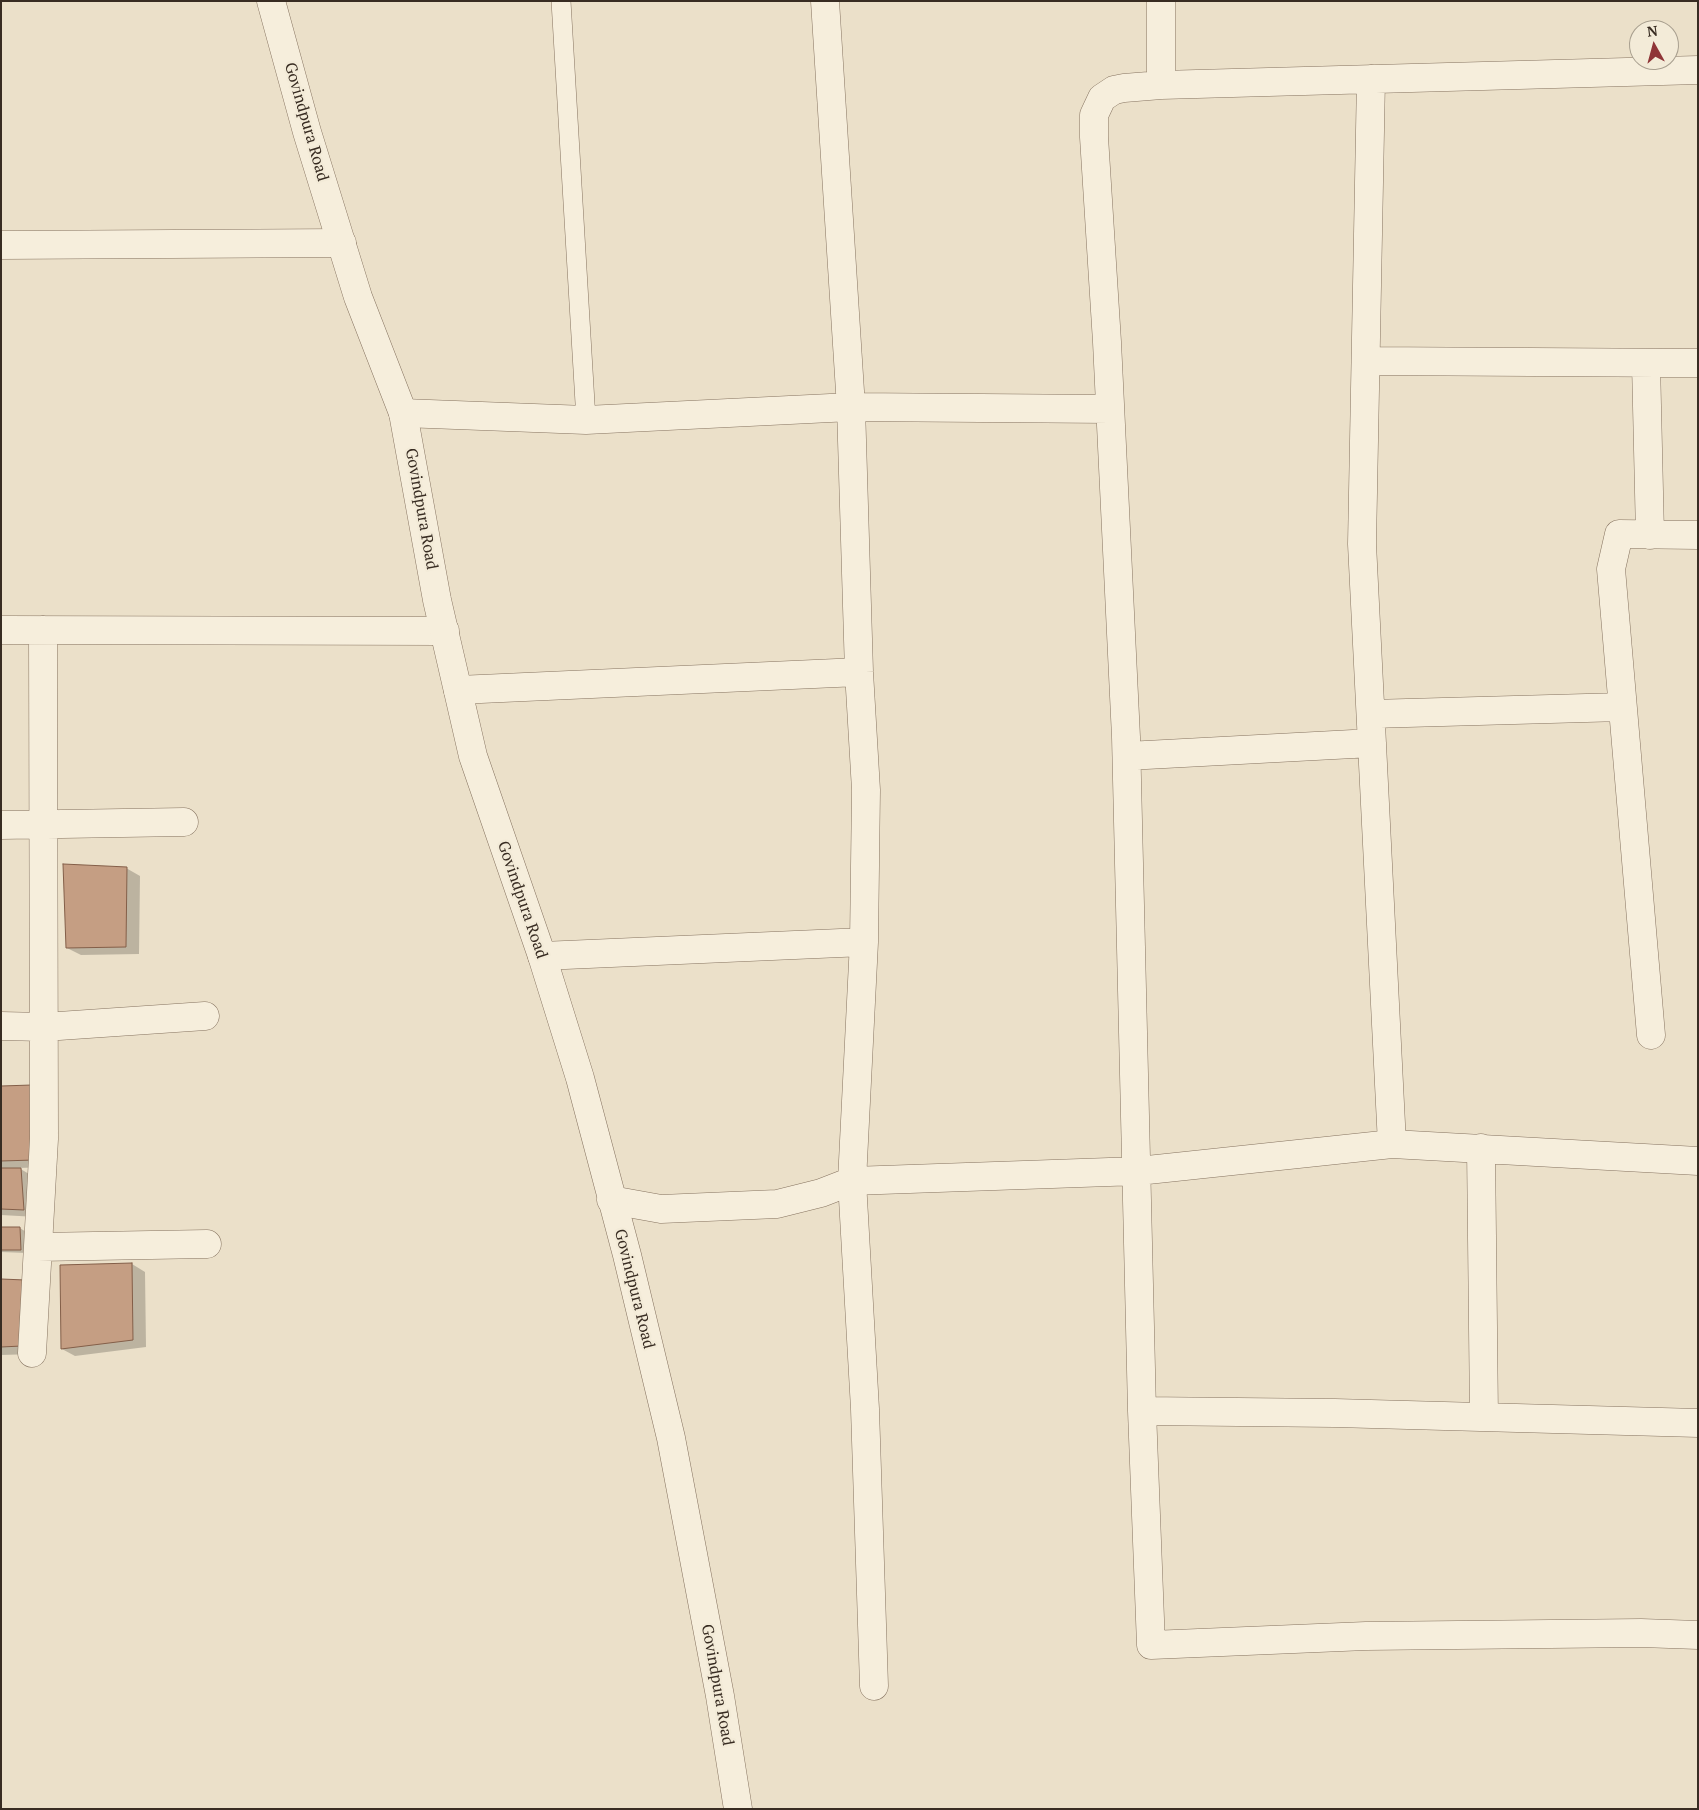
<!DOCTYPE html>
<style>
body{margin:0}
#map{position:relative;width:1699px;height:1810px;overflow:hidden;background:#ebe0c9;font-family:"PT Serif",serif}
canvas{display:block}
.frame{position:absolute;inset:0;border:2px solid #382c22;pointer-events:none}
.north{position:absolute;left:1629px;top:20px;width:50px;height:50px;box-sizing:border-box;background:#f3ebd8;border:1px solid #a89f8f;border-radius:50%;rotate:353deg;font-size:14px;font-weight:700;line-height:20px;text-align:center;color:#382c22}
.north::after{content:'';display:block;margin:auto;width:18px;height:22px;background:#8f3537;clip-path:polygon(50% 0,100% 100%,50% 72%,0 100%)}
</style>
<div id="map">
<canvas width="1699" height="1810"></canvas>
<div class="frame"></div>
<div class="north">N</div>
</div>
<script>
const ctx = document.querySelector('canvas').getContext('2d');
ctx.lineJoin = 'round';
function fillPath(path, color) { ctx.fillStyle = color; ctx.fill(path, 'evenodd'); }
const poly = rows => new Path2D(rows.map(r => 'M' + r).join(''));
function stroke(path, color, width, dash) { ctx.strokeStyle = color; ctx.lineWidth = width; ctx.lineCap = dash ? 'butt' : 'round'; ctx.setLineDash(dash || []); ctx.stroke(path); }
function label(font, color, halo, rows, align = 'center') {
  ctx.font = font + ' "PT Serif",serif'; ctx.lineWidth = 4.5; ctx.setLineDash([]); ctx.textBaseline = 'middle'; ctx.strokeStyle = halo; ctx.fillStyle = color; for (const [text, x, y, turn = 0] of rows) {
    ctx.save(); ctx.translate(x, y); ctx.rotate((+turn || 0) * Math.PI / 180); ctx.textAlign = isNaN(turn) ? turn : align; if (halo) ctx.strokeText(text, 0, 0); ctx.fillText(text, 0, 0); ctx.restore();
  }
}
fillPath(poly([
 [126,868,140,876,139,954,81,955,67,948],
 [1,1087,47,1167,19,1168,34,1177,37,1217,1,1215],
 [1,1228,20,1228,26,1232,27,1253,1,1252],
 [132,1264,145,1272,146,1347,75,1356,62,1349],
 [1,1280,35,1354,1,1355]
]), '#0003');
const building = poly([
 [63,864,127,867,126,947,66,948,63,864],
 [32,1085,34,1160,1,1161,1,1086,32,1085],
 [1,1168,21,1168,24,1210,1,1209,1,1168],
 [1,1227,20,1227,21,1250,1,1250,1,1227],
 [132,1263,133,1340,61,1349,60,1265,132,1263],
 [1,1279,25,1280,22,1346,1,1347,1,1279]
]);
fillPath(building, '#c59e83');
stroke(building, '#835e48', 1);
const service = poly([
 [561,1,586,420]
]);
const minor = poly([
 [825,1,851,407,1110,409],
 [1161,1,1161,85,1124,88,1114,90,1102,98,1094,115,1094,137,1107,342,1126,737,1142,1411,1151,1645,1366,1636,1641,1633,1698,1635],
 [1371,79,1362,544,1392,1144],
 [1161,85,1698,70],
 [1,245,342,243],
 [1366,361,1698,363],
 [1646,363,1650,535],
 [403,413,586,420,851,407,859,672,866,790,864,942,852,1181,865,1409,874,1686],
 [1,630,445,631],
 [458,690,859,672],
 [1371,714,1622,707],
 [1127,756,1372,743],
 [1,825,184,822],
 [542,956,864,942],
 [1,1026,44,1027,205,1016],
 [1651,1035,1611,569,1619,534,1698,535],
 [1481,1148,1484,1417],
 [611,1200,661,1209,777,1204,821,1193,852,1181,1138,1171,1392,1144,1698,1161],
 [38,1247,207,1244],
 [32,1353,44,1139,43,630],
 [1142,1411,1335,1413,1698,1423]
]);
const tertiary = poly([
 [271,1,307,132,358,297,403,413,437,600,473,756,542,956,580,1078,627,1255,671,1438,720,1696,738,1809]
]);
stroke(service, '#867360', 20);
stroke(minor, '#867360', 29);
stroke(tertiary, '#867360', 29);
stroke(service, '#f6eedc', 19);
stroke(minor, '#f6eedc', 28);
stroke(tertiary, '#f6eedc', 28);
label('16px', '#382c22', '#f3ebd8', [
 ["Govindpura Road",306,122,74],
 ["Govindpura Road",421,509,80],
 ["Govindpura Road",522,900,71],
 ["Govindpura Road",634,1289,76],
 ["Govindpura Road",717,1685,80]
]);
</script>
